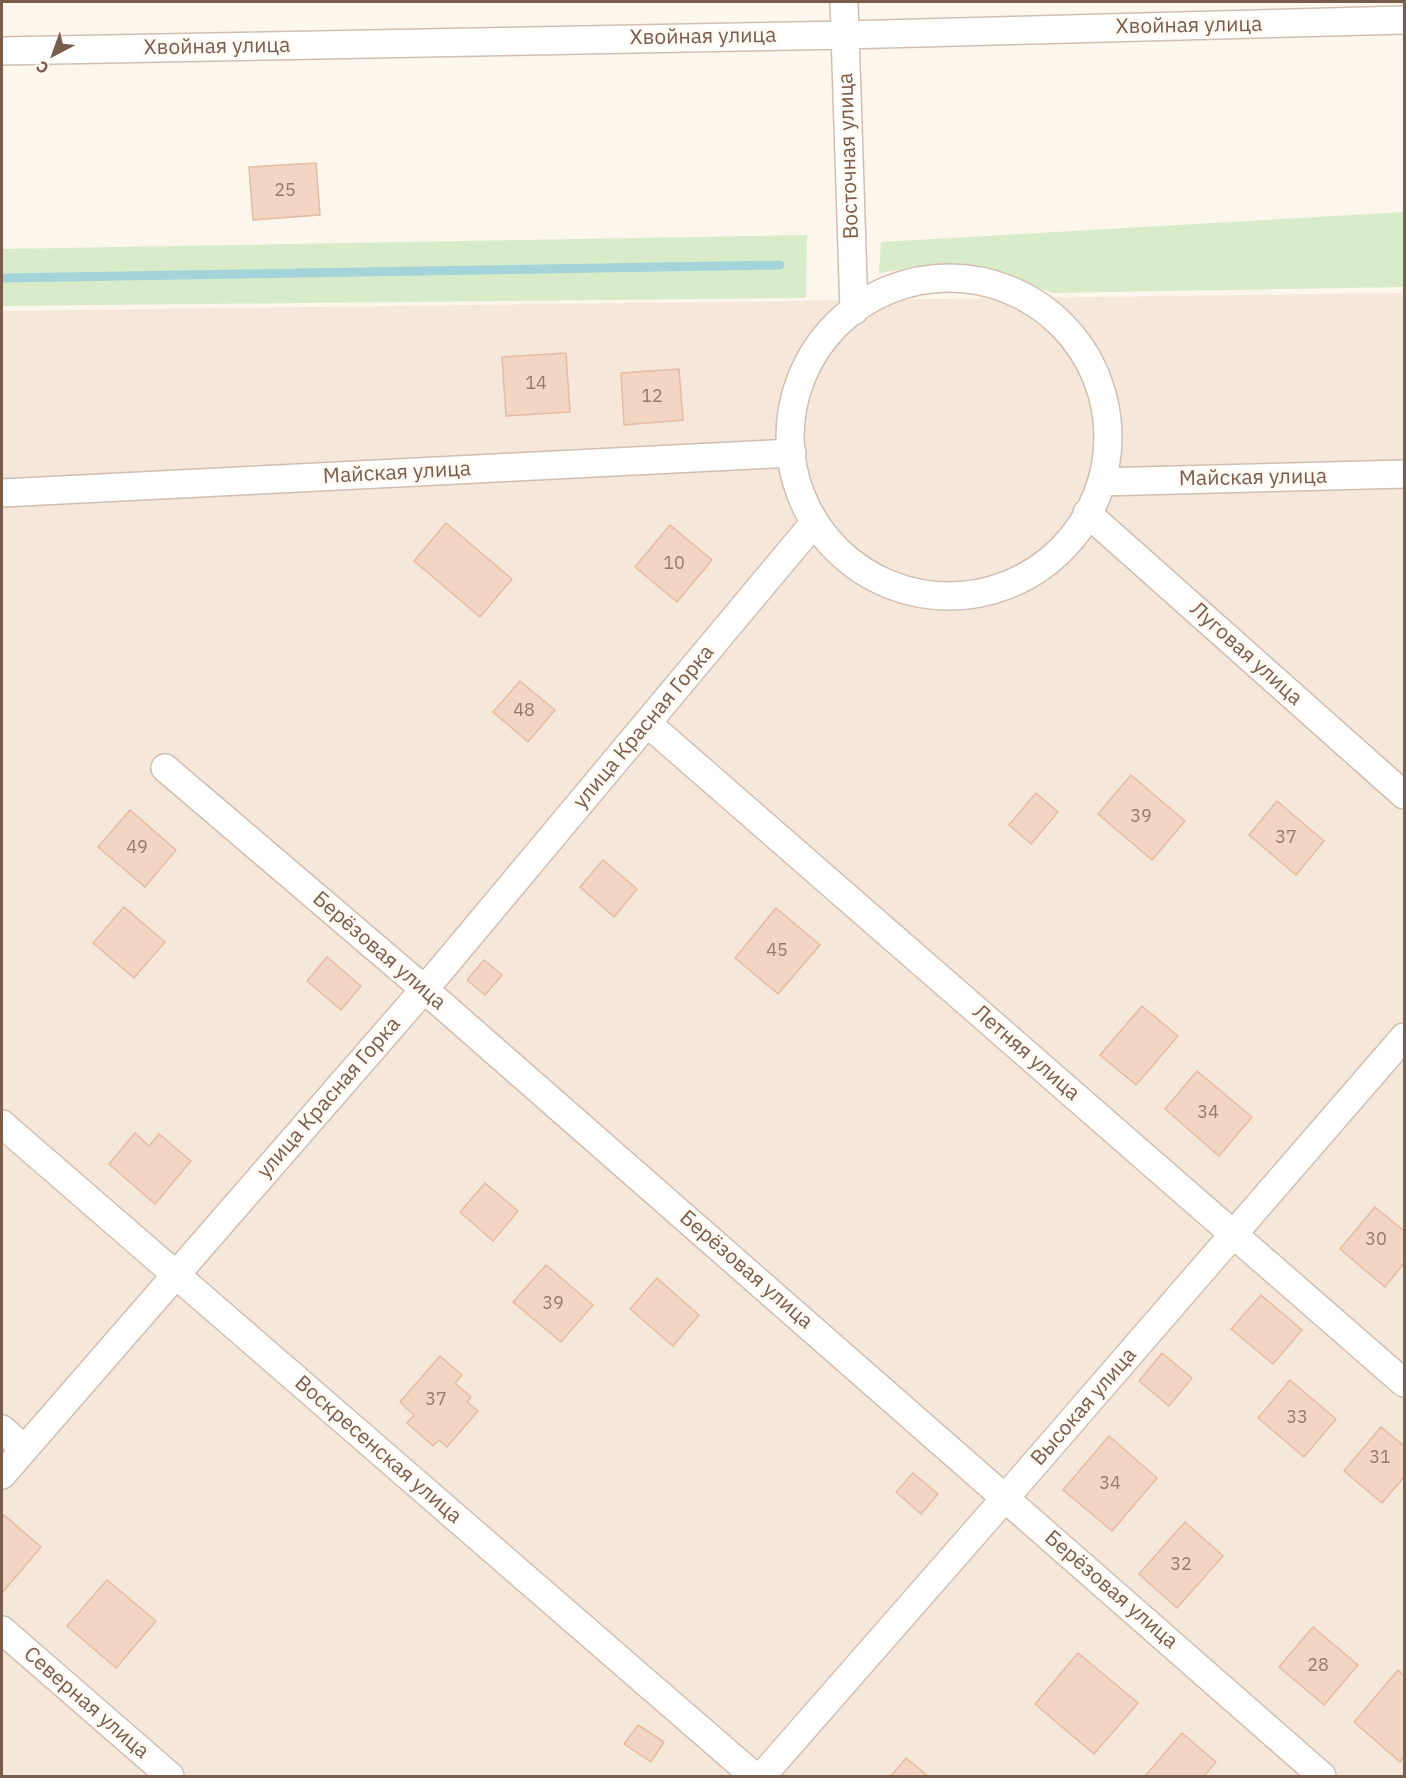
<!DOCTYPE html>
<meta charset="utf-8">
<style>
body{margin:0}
#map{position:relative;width:1406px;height:1778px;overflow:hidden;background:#fdf6ec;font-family:"IBM Plex Sans",sans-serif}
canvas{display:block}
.frame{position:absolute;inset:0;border:3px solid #7a5c4d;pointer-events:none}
.north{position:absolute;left:24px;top:24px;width:60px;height:60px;-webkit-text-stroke:4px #fffaf3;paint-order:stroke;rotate:221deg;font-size:16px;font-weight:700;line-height:24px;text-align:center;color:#7a5c4d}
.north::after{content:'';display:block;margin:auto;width:21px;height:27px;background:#7a5c4d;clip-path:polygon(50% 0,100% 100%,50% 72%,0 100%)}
</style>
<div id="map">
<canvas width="1406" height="1778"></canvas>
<div class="frame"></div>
<div class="north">С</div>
</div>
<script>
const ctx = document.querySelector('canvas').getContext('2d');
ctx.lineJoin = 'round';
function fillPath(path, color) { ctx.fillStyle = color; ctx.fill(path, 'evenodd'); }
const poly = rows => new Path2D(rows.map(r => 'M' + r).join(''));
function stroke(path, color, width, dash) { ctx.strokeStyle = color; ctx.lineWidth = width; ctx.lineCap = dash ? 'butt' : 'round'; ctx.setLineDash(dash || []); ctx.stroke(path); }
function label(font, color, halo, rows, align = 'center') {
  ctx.font = font + ' "IBM Plex Sans",sans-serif'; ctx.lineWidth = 6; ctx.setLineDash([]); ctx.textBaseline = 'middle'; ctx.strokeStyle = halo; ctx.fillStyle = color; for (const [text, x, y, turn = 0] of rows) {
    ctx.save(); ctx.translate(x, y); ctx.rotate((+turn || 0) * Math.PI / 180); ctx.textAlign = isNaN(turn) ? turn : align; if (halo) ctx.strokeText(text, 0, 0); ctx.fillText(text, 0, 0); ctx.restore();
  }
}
fillPath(poly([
 [1404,293,1404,1776,2,1776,2,311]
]), '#f5e8da');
fillPath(poly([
 [1404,212,1404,287,1052,293,991,269,932,265,879,273,881,242],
 [807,235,806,298,2,306,2,249]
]), '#d8ecc9');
stroke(poly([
 [2,278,780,265]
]), '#a5d3da', 9);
const building = poly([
 [316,163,320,215,253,220,249,167,316,163],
 [566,353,570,412,506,416,502,357,566,353],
 [679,369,683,420,624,425,621,373,679,369],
 [446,523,512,579,480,617,414,561,446,523],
 [670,525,712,560,677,602,635,567,670,525],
 [520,681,555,710,528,742,493,712,520,681],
 [1131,775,1185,821,1152,860,1098,814,1131,775],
 [1036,793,1058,812,1031,844,1009,825,1036,793],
 [1277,801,1324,841,1296,875,1249,835,1277,801],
 [130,810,176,850,145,887,98,847,130,810],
 [603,860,637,889,614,917,580,887,603,860],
 [124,907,165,942,134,978,93,943,124,907],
 [776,908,820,945,778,994,735,958,776,908],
 [327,957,361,986,341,1010,307,981,327,957],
 [484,960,502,975,485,995,467,980,484,960],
 [1142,1006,1178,1036,1136,1085,1100,1055,1142,1006],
 [1197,1071,1252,1117,1219,1156,1165,1109,1197,1071],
 [135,1133,149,1146,159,1134,191,1161,155,1204,109,1164,135,1133],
 [485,1183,518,1211,493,1241,460,1212,485,1183],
 [1375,1207,1404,1231,1404,1263,1385,1287,1340,1249,1375,1207],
 [546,1265,593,1305,561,1342,513,1302,546,1265],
 [657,1278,699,1315,673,1346,630,1309,657,1278],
 [1261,1295,1302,1330,1273,1364,1231,1329,1261,1295],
 [1162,1353,1192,1378,1169,1406,1139,1381,1162,1353],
 [440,1356,462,1375,455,1383,471,1397,467,1402,478,1411,447,1447,439,1440,433,1446,407,1423,414,1415,400,1402,440,1356],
 [1290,1380,1336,1419,1304,1457,1258,1418,1290,1380],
 [1381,1427,1404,1446,1404,1477,1382,1503,1344,1471,1381,1427],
 [1109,1436,1157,1478,1112,1531,1063,1490,1109,1436],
 [913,1473,938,1494,921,1514,896,1492,913,1473],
 [4,1515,41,1547,2,1593,2,1519,4,1515],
 [1185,1522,1223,1556,1177,1608,1139,1574,1185,1522],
 [107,1580,156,1621,116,1668,67,1626,107,1580],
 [1313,1627,1358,1665,1324,1705,1279,1667,1313,1627],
 [1078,1653,1138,1703,1094,1754,1035,1704,1078,1653],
 [1398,1670,1404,1676,1404,1757,1400,1762,1354,1722,1398,1670],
 [638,1725,664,1742,651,1762,624,1744,638,1725],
 [1182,1733,1216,1762,1204,1776,1145,1776,1182,1733],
 [906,1758,928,1776,891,1776,906,1758]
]);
fillPath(building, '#f3d5c3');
stroke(building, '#e6bba3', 1.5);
const street = poly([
 [844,2,854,311],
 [2,51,845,35,1404,20],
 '790 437a159 159 0 1 1 318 0a159 159 0 1 1-318 0Z',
 [1102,482,1404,474],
 [2,493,792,453],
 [1087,513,1404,795],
 [647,723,1404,1383],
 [165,768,424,989,1322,1776],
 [2,1124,754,1776],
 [2,1429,24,1449],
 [2,1475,440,971,814,523],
 [2,1630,170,1776],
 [762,1776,1006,1497,1404,1037]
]);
stroke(street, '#d1beb0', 30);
stroke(street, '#fff', 27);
label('18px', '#987a6a', null, [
 ["25",285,191],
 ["14",536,384],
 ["12",652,397],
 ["10",674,564],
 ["48",524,711],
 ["39",1141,817],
 ["37",1286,838],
 ["49",137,848],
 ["45",777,951],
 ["34",1208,1113],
 ["30",1376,1240],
 ["39",553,1304],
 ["37",436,1400],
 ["33",1297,1418],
 ["31",1380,1458],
 ["34",1110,1484],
 ["32",1181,1565],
 ["28",1318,1666]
]);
label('21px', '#7a5c4d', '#fffaf3', [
 ["Хвойная улица",1189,26,-1],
 ["Хвойная улица",703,37,-1],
 ["Хвойная улица",217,47,-1],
 ["Восточная улица",849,156,-92],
 ["Майская улица",397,473,-3],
 ["Майская улица",1253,478,-1],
 ["Луговая улица",1246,654,42],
 ["улица Красная Горка",644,727,-50],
 ["Берёзовая улица",379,951,41],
 ["Летняя улица",1026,1053,41],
 ["улица Красная Горка",329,1098,-49],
 ["Берёзовая улица",746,1270,41],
 ["Высокая улица",1084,1407,-49],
 ["Воскресенская улица",378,1450,41],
 ["Берёзовая улица",1111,1590,41],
 ["Северная улица",86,1703,41]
]);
</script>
